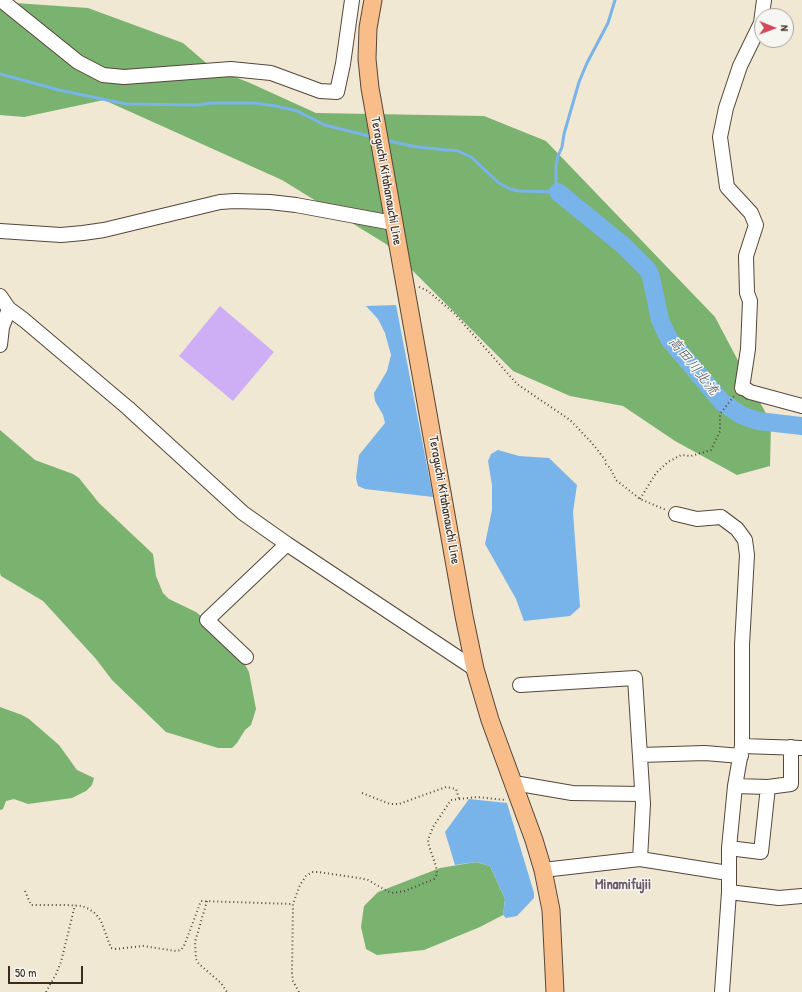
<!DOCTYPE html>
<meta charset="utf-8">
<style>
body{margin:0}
#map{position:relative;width:802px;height:992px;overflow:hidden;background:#f0e8d2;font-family:"Patrick Hand",sans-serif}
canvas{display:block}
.north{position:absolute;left:754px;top:8px;width:40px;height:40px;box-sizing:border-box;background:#f6f6f2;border:1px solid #aba49d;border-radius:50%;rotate:91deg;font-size:11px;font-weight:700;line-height:16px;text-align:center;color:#3b2a1e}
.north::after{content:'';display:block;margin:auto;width:14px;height:18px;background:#d1495b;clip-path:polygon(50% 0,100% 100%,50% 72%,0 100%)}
.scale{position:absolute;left:8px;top:966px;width:75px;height:18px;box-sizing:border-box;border:2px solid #3b2a1e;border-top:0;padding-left:5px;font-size:12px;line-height:14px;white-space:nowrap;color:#3b2a1e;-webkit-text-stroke:3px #f6f6f2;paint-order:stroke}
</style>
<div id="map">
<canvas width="802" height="992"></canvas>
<div class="north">N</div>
<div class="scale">50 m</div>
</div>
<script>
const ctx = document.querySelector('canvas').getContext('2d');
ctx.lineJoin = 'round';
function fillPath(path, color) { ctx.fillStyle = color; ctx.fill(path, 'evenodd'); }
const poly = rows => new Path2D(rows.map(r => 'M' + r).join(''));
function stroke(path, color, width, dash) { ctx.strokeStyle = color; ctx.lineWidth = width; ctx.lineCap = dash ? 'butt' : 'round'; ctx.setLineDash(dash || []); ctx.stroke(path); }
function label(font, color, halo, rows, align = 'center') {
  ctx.font = font + ' "Patrick Hand","Klee One",sans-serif'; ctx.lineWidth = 3; ctx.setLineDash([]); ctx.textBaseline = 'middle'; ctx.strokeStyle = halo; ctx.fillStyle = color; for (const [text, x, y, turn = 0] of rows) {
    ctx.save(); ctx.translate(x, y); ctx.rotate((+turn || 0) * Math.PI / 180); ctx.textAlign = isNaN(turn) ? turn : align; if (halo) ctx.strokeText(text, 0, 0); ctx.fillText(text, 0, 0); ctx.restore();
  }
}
fillPath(poly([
 [0,2,88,8,183,43,212,68,250,83,316,113,484,116,546,141,715,317,771,423,770,466,737,475,675,441,623,406,570,396,513,371,386,244,282,180,104,100,24,117,0,115],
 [0,430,35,460,73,474,79,478,99,503,153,554,156,576,163,593,169,599,196,612,234,644,249,672,256,709,251,725,245,730,237,743,232,748,218,748,166,732,112,680,96,659,43,601,1,576,0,573],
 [0,707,22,715,29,719,59,745,77,770,94,778,92,785,86,791,72,798,28,804,14,799,6,801,3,809,0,810],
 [476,862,490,866,505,899,503,915,480,927,424,950,377,955,366,949,361,927,364,906,378,892,440,868]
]), '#7ab270');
fillPath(poly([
 [396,305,433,497,365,489,358,486,356,478,359,455,385,423,383,415,375,401,374,393,387,371,391,355,385,333,378,319,366,306],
 [498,450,519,456,549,458,577,485,573,512,580,607,570,616,524,621,516,599,485,544,492,510,492,485,488,461,491,454],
 [469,799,507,803,534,893,534,898,517,916,506,918,503,915,505,899,490,866,476,862,455,865,445,832]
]), '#78b4ea');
stroke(poly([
 [0,74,59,90,126,104,198,105,211,103,254,103,276,106,297,111,325,125,373,137],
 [384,140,417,147,458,151,471,157,499,183,510,189,519,191,558,192,556,183,556,167,558,156,562,147,564,134,579,82,587,63,608,23,615,0]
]), '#78b4ea', 3);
stroke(poly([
 [558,192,624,246,648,270,651,277,660,320,669,339,722,402,741,415,758,421,802,426]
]), '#78b4ea', 18);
fillPath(poly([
 [220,306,274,352,233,401,179,356]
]), '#ceaff5');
const minor = poly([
 [1,0,78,62,103,75,124,77,231,69,271,73,320,91,337,92,343,64,352,0],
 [764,0,761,23,740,66,726,108,720,137,727,187,751,213,756,225,746,256,747,293,750,301,748,349,742,388,744,388,750,392,802,406],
 [0,231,61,235,83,233,104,230,220,202,235,201,270,202,296,205,393,223],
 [0,296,9,309,24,320,128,408,243,513,287,544,475,669],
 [0,345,2,327,9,309],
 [676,514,697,519,721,517,737,529,745,540,747,555,742,645,742,746,735,786,729,848,729,892,722,992],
 [246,657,207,620,287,544],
 [520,685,635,678,643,804,640,859],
 [742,746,802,748],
 [640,755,705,753,741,756],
 [514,783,572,793,642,794],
 [735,786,768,787,791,784,791,747],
 [729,848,761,852,768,787],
 [543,870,640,859,728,873],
 [729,892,779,898,802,896]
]);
const major = poly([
 [373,0,368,28,367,59,370,88,464,616,475,669,490,720,534,840,543,870,551,910,555,992]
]);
stroke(minor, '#564639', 16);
stroke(major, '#564639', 19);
stroke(poly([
 [419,287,428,291,455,314,517,384,570,420,592,443,606,461,606,464,610,468,616,480,640,499,666,510],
 [640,499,656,473,668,462,681,455,691,456,711,450,720,431,720,414,734,396],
 [362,793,390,804,399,804,446,787,456,789,459,799],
 [25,891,31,905,66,905,82,906,89,909,96,914,101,921,111,948,116,949,143,946,176,951,181,950,184,946,201,901,293,904],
 [207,901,195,942,196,959,199,964,221,983,227,992],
 [46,992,56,974,61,962,75,905],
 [299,992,293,981,292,973,293,904,300,885,306,876,312,872,318,872,359,878,368,880,387,891,392,893,405,891,434,879,437,874,436,866,429,846,428,840,433,827,451,800,477,797,505,800]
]), '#564639', 2, [1, 3]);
stroke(minor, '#fff', 14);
stroke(major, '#f8bd88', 17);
label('13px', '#3b2a1e', '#f6f6f2', [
 ["Teraguchi Kitahanauchi Line",386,181,80],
 ["Teraguchi Kitahanauchi Line",444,500,80]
]);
label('italic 14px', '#4d535b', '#f6f6f2', [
 ["高田川北流",693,366,51]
]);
label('bold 14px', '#6e5969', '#f6f6f2', [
 ["Minamifujii",623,885]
]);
</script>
